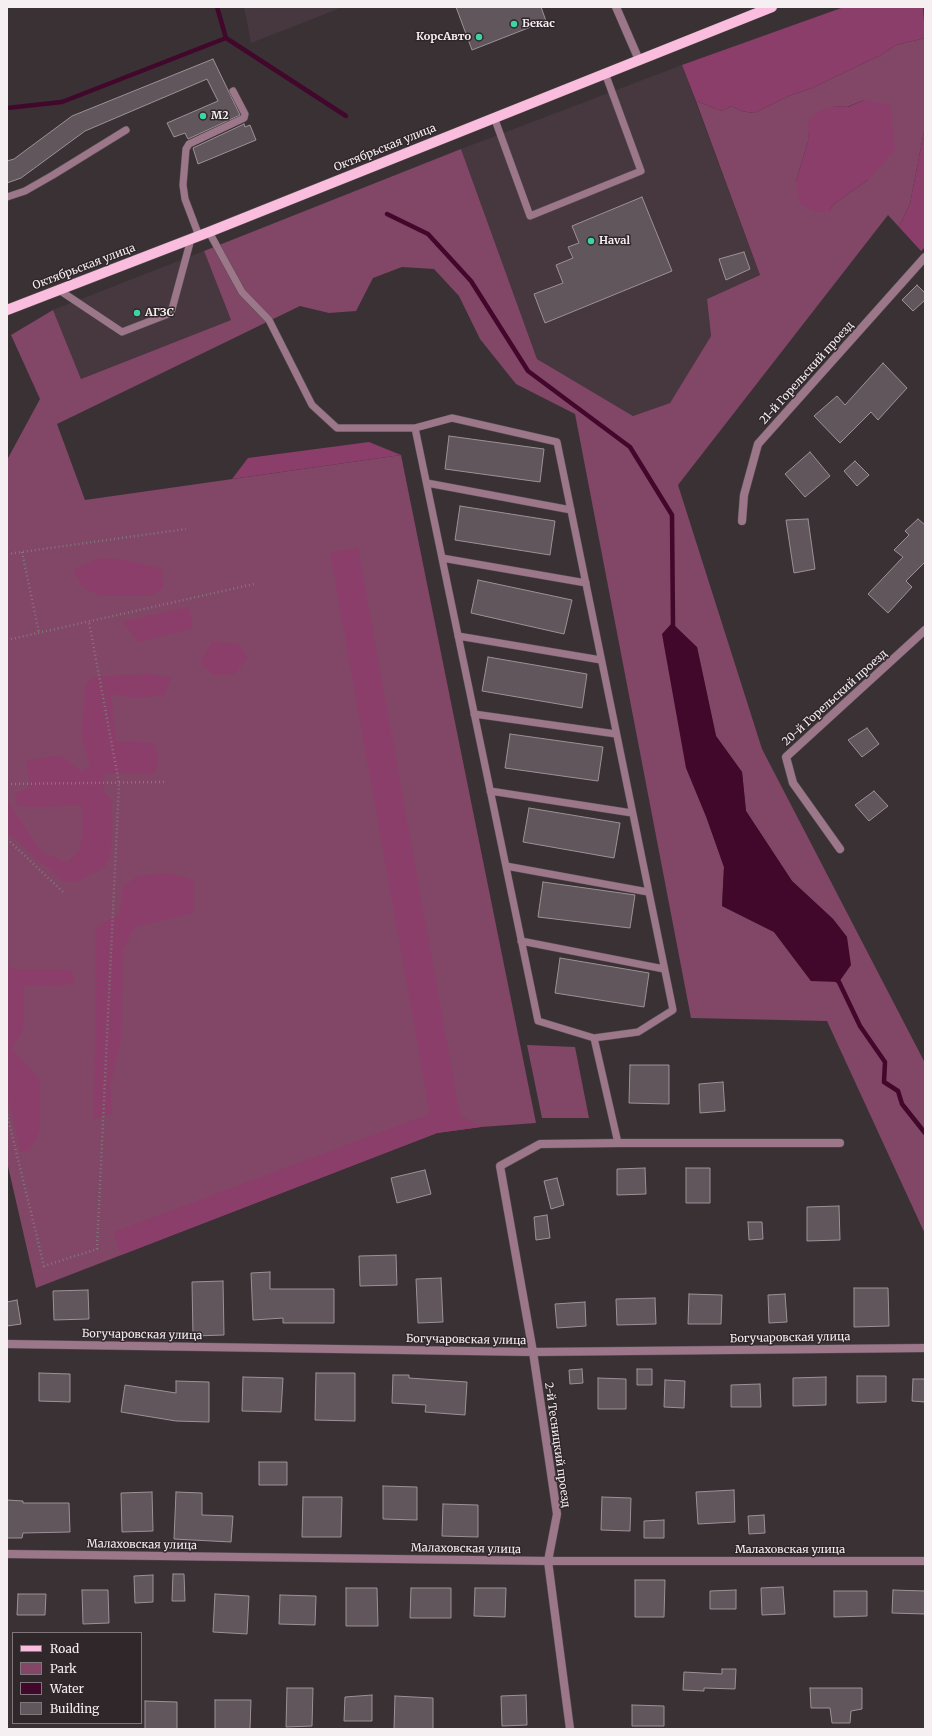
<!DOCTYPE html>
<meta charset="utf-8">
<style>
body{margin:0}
#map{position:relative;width:932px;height:1736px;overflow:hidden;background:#3a3135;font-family:Merriweather,serif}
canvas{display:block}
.frame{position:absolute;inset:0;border:8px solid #f6eff2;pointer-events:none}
.legend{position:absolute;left:12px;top:1632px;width:130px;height:92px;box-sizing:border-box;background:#30272b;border:1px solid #7f777b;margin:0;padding:5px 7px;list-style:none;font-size:12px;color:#f6eff2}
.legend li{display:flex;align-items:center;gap:8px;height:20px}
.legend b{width:20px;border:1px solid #7f777b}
</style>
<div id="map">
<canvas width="932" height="1736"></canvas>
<div class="frame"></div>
<ul class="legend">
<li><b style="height:5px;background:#fbbddd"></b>Road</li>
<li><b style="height:11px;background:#824667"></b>Park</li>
<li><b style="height:11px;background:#41082c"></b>Water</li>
<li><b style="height:11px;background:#60565b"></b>Building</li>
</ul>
</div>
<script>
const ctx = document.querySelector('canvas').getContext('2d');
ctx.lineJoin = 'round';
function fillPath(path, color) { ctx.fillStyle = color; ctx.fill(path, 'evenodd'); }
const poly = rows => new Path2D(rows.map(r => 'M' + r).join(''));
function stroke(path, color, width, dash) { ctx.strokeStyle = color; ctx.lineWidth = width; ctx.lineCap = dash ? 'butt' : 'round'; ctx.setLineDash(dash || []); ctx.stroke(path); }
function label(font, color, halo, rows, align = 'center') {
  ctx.font = font + ' Merriweather,serif'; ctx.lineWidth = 3; ctx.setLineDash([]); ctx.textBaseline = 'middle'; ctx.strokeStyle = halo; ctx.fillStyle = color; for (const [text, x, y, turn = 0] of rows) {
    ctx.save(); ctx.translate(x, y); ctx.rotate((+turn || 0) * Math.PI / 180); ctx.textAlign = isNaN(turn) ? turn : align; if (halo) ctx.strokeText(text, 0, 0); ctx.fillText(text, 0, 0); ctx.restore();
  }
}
fillPath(poly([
 [244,7,343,7,251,43],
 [682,65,760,275,707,299,711,336,670,403,633,416,537,359,461,149],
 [204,251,231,320,81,379,53,310]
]), '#47373f');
fillPath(poly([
 [925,38,925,126,910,204,899,227,888,215,678,485,762,749,925,1063,925,1234,827,1021,691,1018,575,414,516,384,480,339,459,296,434,269,402,267,373,278,356,311,329,313,300,306,57,424,85,500,401,455,536,1123,481,1127,437,1133,36,1288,7,1162,7,460,40,399,11,335,53,310,81,379,231,320,204,251,461,149,537,359,633,416,670,403,711,336,707,299,760,275,696,101,722,111,731,106,741,111,754,113,789,96,812,88,879,56,896,45],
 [864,100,868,180,835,203,829,211,796,181,808,142,810,120,834,106,847,107],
 [697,647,716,736,742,772,746,811,792,881,833,919,847,937,811,981,774,932,722,906,724,867,707,819],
 [527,1045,575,1047,589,1118,542,1118]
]), '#824667');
fillPath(poly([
 [844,7,923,7,925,38,896,45,879,56,812,88,789,96,754,113,741,111,731,106,722,111,696,101,682,65],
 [864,100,890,105,895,150,868,180,835,203,829,211,815,212,800,204,796,181,808,142,809,120,820,110,834,106,848,107],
 [925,126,925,247,921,251,899,227,910,204],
 [369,442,401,455,232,479,248,458],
 [358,548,460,1115,481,1127,437,1133,121,1255,114,1232,430,1114,330,552],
 [100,558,130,561,162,569,163,588,152,596,101,596,82,587,74,570],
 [189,607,193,628,139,642,122,622],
 [212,642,238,644,248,657,235,674,213,675,200,662],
 [150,674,171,678,164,695,134,698,111,694,116,741,154,743,159,758,154,774,104,774,104,792,112,800,111,853,105,867,76,882,63,881,7,832,7,800,42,853,68,863,80,849,83,829,81,804,41,807,17,806,15,793,30,788,27,761,60,755,83,772,90,764,81,736,86,685,93,677],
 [169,873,194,880,194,913,135,927,123,949,121,1040,110,1085,112,1113,94,1119,96,928,119,914,123,886,139,876],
 [7,960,10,969,71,970,75,984,24,986,23,1031,12,1049,40,1080,40,1130,30,1150,21,1152,7,1093]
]), '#8c3e6b');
fillPath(poly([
 [672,623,697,647,716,736,742,772,746,811,792,881,833,919,847,937,851,965,839,982,811,981,774,932,722,906,724,867,707,819,686,768,662,634]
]), '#41082c');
stroke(poly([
 [217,7,226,38,346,116],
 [7,108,62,102,226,38],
 [387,214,428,234,471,281,528,371,630,447,672,515,673,628],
 [834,978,839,982,860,1026,885,1062,884,1082,898,1091,902,1104,925,1133]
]), '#41082c', 4.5);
const building = poly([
 [456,7,541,7,546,21,472,50,456,7],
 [213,59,240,115,188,139,185,133,174,137,167,123,218,101,207,79,85,131,21,178,7,183,7,161,14,159,72,116,213,59],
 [244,124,245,127,250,125,256,140,198,164,193,148,244,124],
 [642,197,672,271,545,323,534,294,563,283,556,265,573,258,568,247,579,243,572,226,642,197],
 [744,252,750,269,726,280,719,259,744,252],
 [917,285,925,293,925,300,913,311,902,300,917,285],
 [883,363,907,388,878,420,871,412,840,443,814,416,837,396,845,405,883,363],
 [449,436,544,449,540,482,445,469,449,436],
 [810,452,830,476,805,497,785,474,810,452],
 [855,461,869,475,857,486,844,471,855,461],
 [460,506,555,521,550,555,455,540,460,506],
 [808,519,815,569,794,573,786,520,808,519],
 [918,519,925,525,925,562,906,581,912,587,888,613,868,594,903,557,894,550,909,535,905,531,918,519],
 [478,580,572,600,564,634,471,613,478,580],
 [488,657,587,674,582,708,482,691,488,657],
 [867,728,879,744,862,757,848,740,867,728],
 [510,734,603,747,598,781,505,768,510,734],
 [874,791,888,806,869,821,855,805,874,791],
 [529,808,620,823,614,858,523,842,529,808],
 [543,882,635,895,630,928,538,917,543,882],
 [560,958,649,973,644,1007,555,993,560,958],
 [630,1065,669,1065,669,1104,629,1103,630,1065],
 [723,1082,725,1111,700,1113,699,1084,723,1082],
 [645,1168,646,1194,617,1195,617,1169,645,1168],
 [686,1168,710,1168,710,1203,686,1203,686,1168],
 [425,1170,431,1194,397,1203,391,1178,425,1170],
 [557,1178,564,1205,551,1209,544,1181,557,1178],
 [839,1206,840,1240,807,1241,807,1207,839,1206],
 [547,1215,550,1238,536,1240,534,1217,547,1215],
 [748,1222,762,1222,763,1239,749,1240,748,1222],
 [396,1255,397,1285,360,1286,359,1256,396,1255],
 [270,1272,270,1289,334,1289,334,1323,283,1323,283,1318,253,1320,251,1273,270,1272],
 [441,1278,443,1322,418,1323,416,1279,441,1278],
 [223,1281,224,1335,193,1336,192,1282,223,1281],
 [854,1288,888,1288,889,1326,854,1327,854,1288],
 [88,1290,89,1319,54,1320,53,1291,88,1290],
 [689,1294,722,1295,721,1324,688,1324,689,1294],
 [785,1294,787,1322,769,1323,768,1295,785,1294],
 [655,1298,656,1324,617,1325,616,1299,655,1298],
 [17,1300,21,1324,7,1326,7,1302,17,1300],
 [585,1302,586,1326,557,1328,555,1304,585,1302],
 [582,1369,583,1383,570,1384,569,1370,582,1369],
 [637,1369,652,1369,652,1385,637,1385,637,1369],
 [39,1373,70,1374,70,1402,39,1401,39,1373],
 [316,1373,355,1373,355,1421,315,1420,316,1373],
 [393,1375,409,1375,409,1378,467,1382,465,1415,425,1412,426,1405,392,1403,393,1375],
 [857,1376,886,1376,886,1402,857,1403,857,1376],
 [243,1377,283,1378,281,1412,242,1411,243,1377],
 [826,1377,826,1405,793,1406,793,1378,826,1377],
 [598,1378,626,1379,626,1409,598,1409,598,1378],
 [913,1379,925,1379,925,1402,912,1401,913,1379],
 [665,1380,685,1381,684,1408,664,1407,665,1380],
 [176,1381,209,1382,209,1422,176,1421,121,1412,125,1385,176,1393,176,1381],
 [760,1384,761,1407,731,1407,731,1385,760,1384],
 [259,1462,287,1462,287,1485,259,1485,259,1462],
 [383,1486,417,1487,417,1520,383,1519,383,1486],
 [734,1490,735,1522,698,1524,696,1492,734,1490],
 [152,1492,153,1531,122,1532,121,1493,152,1492],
 [176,1492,202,1493,202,1515,233,1516,231,1542,174,1539,176,1492],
 [303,1497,342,1497,341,1537,302,1537,303,1497],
 [602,1497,631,1498,630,1531,601,1530,602,1497],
 [7,1500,23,1501,23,1503,69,1503,70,1532,23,1533,22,1538,7,1538,7,1500],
 [443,1504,478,1505,478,1537,442,1536,443,1504],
 [764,1515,765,1533,749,1534,748,1516,764,1515],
 [664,1520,664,1538,644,1538,644,1521,664,1520],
 [173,1574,184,1574,185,1601,172,1601,173,1574],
 [153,1575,153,1602,135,1603,134,1576,153,1575],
 [635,1580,665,1580,664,1617,635,1617,635,1580],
 [783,1587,785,1614,762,1615,761,1588,783,1587],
 [346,1588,377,1588,378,1626,346,1626,346,1588],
 [411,1588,451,1588,451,1618,410,1618,411,1588],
 [475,1588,506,1588,505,1617,474,1616,475,1588],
 [82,1590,108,1590,109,1623,83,1624,82,1590],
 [736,1590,736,1609,710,1609,710,1591,736,1590],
 [893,1590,925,1591,925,1614,892,1613,893,1590],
 [834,1591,867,1591,867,1616,834,1617,834,1591],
 [18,1594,46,1594,45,1615,17,1615,18,1594],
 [215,1594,249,1596,247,1634,213,1632,215,1594],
 [280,1595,316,1596,315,1625,279,1624,280,1595],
 [722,1669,736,1669,735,1689,704,1688,704,1691,683,1690,684,1672,722,1674,722,1669],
 [287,1688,313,1688,312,1726,286,1727,287,1688],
 [810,1688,862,1688,862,1709,851,1711,850,1723,832,1723,830,1708,811,1708,810,1688],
 [372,1695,372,1721,344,1721,345,1697,372,1695],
 [526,1695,527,1725,502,1726,501,1696,526,1695],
 [395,1696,433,1698,433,1729,394,1729,395,1696],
 [215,1700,251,1700,250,1729,215,1729,215,1700],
 [145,1701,177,1702,177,1729,145,1729,145,1701],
 [632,1705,664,1706,664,1726,632,1726,632,1705]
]);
fillPath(building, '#60565b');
stroke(building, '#9c9196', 1);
const service = poly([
 [494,117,530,216,641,171,605,73],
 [7,197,25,191,53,175,126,130],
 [209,232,242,292,269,320,312,405,337,428,415,428,452,418,557,442,673,1010,638,1032,594,1038],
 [199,236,185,199,183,185,186,149,189,144,244,118,245,114,233,91],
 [59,290,122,332,171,313,191,239],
 [415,428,538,1021,594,1038,618,1143],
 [427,483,571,510],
 [442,558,586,583],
 [458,636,601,660],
 [474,714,616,734],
 [490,791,632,813],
 [506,866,648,892],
 [521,941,664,969]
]);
const minor = poly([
 [616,7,639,60],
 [742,521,744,495,758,444,925,257],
 [840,849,793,783,786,757,925,630],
 [7,1344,533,1352,925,1348],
 [7,1554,548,1561,925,1561],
 [570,1729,548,1561,557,1514,533,1352,500,1166,540,1144,618,1143,840,1143]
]);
const primary = poly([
 [7,310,209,232,772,7]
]);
stroke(service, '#584f53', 8);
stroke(minor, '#584f53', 9);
stroke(primary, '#584f53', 11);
stroke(poly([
 [22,552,39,633],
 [7,554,186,529],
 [7,640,254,584],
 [7,784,165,782],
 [7,839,63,892],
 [7,1114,44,1266,97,1249,119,783,89,622]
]), '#80787b', 2.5, [1, 3]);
stroke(service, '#9c7689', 7);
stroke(minor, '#9c7689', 8);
stroke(primary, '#fbbddd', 10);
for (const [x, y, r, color] of [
 [514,24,4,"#3dd4a3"],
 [479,37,4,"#3dd4a3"],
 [203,116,4,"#3dd4a3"],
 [591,241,4,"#3dd4a3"],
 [137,313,4,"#3dd4a3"]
]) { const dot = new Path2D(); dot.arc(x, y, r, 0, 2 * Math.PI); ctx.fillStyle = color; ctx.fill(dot); stroke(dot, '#30272b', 1.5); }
label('bold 11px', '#f6eff2', '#30272b', [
 ["Бекас",522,24],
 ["КорсАвто",471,37,"right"],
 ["М2",211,116],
 ["Haval",599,241],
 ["АГЗС",145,313]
], 'left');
label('11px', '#f6eff2', '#30272b', [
 ["Октябрьская улица",385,148,-22],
 ["Октябрьская улица",84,267,-21],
 ["21-й Горельский проезд",807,373,-48],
 ["20-й Горельский проезд",835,698,-42],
 ["Богучаровская улица",142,1335,1],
 ["Богучаровская улица",790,1338,-1],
 ["Богучаровская улица",466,1340,1],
 ["2-й Тесницкий проезд",557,1445,82],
 ["Малаховская улица",142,1545,1],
 ["Малаховская улица",466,1549,1],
 ["Малаховская улица",790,1550]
]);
</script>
